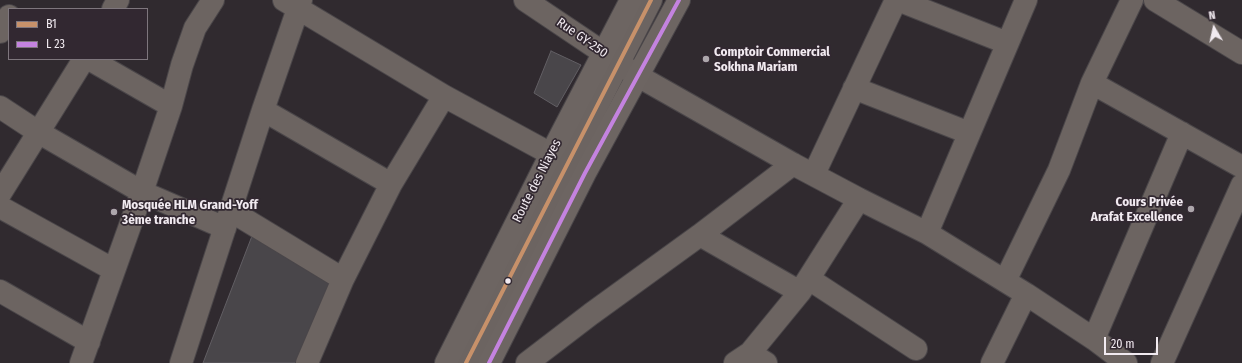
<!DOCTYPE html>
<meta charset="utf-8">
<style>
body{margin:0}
#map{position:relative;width:1242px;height:363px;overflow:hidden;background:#302a2f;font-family:"Fira Sans Condensed",sans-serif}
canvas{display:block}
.legend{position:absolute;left:8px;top:8px;width:140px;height:52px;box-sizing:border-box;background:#322831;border:1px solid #7e767d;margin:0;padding:5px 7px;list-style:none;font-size:12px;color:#f1eaf0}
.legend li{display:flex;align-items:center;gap:8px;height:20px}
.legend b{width:20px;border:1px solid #7e767d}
.north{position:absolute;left:1194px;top:8px;width:40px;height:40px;-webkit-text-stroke:3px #322831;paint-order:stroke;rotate:351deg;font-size:11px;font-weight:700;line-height:16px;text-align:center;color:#f1eaf0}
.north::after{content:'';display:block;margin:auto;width:14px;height:18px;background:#f1eaf0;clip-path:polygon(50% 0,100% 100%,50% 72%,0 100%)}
.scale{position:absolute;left:1104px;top:337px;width:54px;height:18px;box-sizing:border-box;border:2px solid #f1eaf0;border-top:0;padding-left:5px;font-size:12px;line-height:14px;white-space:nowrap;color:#f1eaf0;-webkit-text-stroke:3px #322831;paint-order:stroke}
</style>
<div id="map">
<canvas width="1242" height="363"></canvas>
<ul class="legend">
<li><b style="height:5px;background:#c7916a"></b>B1</li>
<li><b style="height:5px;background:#c483df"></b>L 23</li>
</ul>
<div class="north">N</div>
<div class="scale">20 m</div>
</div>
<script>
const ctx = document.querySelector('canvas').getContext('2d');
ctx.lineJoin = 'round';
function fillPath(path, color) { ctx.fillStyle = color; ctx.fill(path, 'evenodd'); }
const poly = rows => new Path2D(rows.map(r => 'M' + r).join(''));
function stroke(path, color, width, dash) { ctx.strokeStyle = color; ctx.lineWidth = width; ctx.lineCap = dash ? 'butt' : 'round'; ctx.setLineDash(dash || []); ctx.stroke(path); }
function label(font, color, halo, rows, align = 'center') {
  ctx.font = font + ' "Fira Sans Condensed",sans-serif'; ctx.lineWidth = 3.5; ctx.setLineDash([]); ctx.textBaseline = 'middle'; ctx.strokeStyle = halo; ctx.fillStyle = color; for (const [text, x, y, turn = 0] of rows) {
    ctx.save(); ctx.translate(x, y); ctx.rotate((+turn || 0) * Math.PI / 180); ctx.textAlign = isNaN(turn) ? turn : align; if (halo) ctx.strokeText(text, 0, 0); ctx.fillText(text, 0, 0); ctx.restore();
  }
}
const building = poly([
 [551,51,581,65,557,107,534,93,551,51],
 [252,236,333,279,298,363,203,363,252,236]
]);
fillPath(building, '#49464a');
stroke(building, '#625f64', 1);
const minor = poly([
 [284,0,444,96,551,154],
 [525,0,638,76,793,164,859,199,927,233,1026,294,1094,339,1126,363],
 [898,0,1007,43],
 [1155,0,1242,53],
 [113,9,118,0],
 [0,32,9,16],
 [89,59,171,106],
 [1092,83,1242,167],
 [854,88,969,133],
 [0,107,38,132,142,192,225,228],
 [263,110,391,184],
 [814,174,896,0],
 [0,194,84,59],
 [0,207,114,270],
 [231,211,343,279],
 [927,233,1026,0],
 [700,235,800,292],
 [809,279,916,349],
 [1005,281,1059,170,1092,83,1132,0],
 [0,291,89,342],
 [1094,339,1182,133],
 [750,353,766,363],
 [81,363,142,192,171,106,182,65,195,28,213,0],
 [181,363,263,110,301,0],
 [307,363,343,279,391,184,444,96],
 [466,363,651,0],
 [527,363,591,314,700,235,793,164],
 [735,363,750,353,800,292,859,199],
 [992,363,1026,294],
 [1162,363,1242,185]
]);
const major = poly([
 [446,363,551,154,631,0],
 [489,363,585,173,679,0]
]);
stroke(minor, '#4a4649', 24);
stroke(major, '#4a4649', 24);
stroke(minor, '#6c6461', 22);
stroke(major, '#6d6562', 22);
stroke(poly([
 [466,363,651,0]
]), '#c7916a', 4);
stroke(poly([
 [489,363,585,173,679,0]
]), '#c483df', 4);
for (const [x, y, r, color] of [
 [706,59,4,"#ada7ac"],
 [1191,209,4,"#ada7ac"],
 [114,212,4,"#ada7ac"],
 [508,281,3.5,"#f1eaf0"]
]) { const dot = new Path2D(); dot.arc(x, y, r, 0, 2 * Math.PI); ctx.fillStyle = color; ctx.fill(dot); stroke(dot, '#322831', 1.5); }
label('13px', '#f1eaf0', '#322831', [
 ["Rue GY-250",582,38,35],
 ["Route des Niayes",537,181,-63]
]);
label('bold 13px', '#f1eaf0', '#322831', [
 ["Comptoir Commercial",714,52],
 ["Sokhna Mariam",714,67],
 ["Cours Privée",1183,202,"right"],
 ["Arafat Excellence",1183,217,"right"],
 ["Mosquée HLM Grand-Yoff",122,205],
 ["3ème tranche",122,220]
], 'left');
</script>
